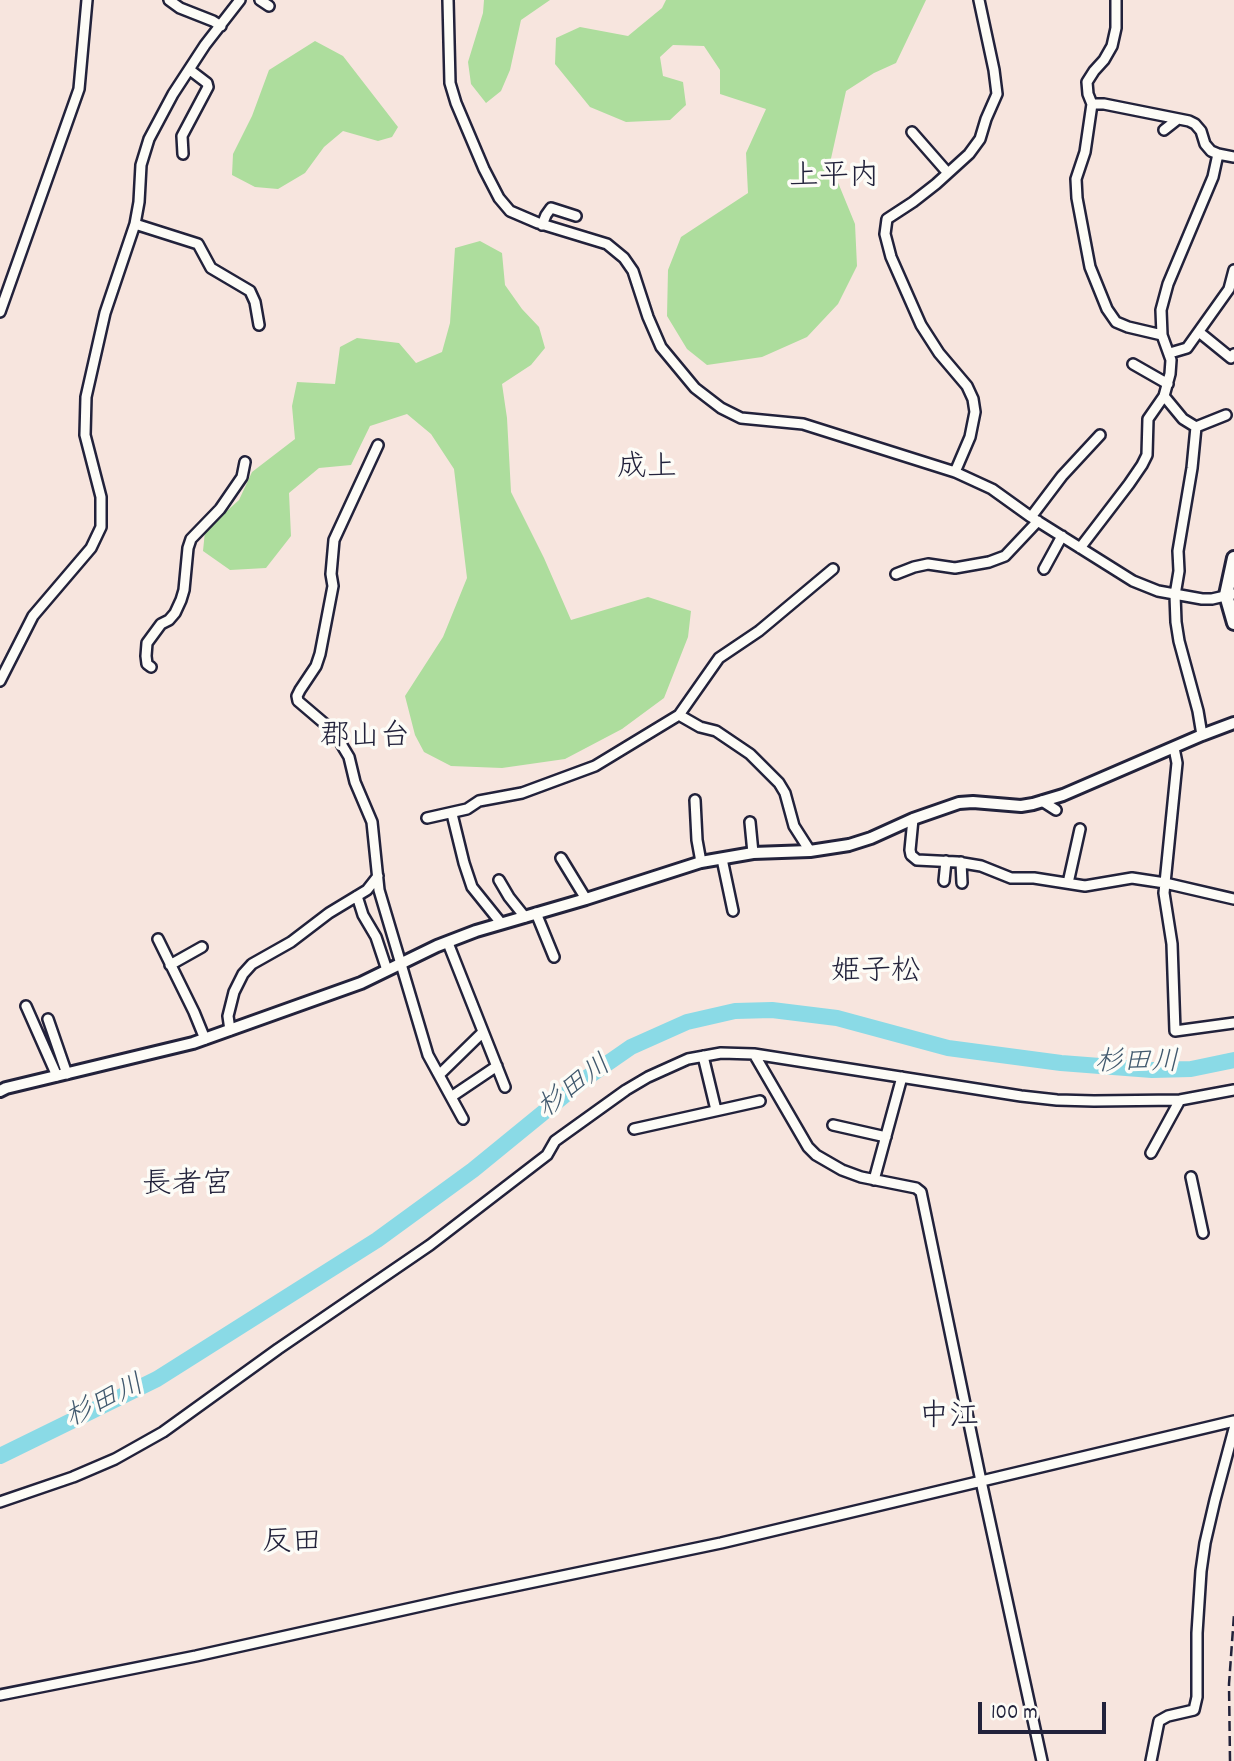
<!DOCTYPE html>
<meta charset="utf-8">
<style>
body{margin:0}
#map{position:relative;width:1234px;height:1761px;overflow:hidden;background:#f7e5de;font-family:Dekko,sans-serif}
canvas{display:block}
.scale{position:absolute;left:978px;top:1702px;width:128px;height:32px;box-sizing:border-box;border:4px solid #22223b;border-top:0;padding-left:9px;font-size:21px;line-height:24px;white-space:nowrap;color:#22223b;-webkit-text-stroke:5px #fdfcf7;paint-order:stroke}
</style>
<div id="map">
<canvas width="1234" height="1761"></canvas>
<div class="scale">100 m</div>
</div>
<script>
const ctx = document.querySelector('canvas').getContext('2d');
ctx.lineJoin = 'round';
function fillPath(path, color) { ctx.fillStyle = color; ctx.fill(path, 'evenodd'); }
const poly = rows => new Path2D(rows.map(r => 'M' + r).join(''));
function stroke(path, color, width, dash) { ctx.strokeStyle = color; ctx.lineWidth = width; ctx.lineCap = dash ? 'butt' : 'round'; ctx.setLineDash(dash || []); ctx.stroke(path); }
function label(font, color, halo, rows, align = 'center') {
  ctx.font = font + ' Dekko,"Klee One",sans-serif'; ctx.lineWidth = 7; ctx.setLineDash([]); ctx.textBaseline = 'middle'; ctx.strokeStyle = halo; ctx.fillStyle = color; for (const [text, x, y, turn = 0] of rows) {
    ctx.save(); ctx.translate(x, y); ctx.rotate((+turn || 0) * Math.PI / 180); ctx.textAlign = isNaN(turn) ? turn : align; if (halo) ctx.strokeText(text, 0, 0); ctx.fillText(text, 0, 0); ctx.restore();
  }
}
fillPath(poly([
 [484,0,550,0,521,20,510,70,501,91,486,103,471,84,468,62,483,13],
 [666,0,926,0,896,63,874,73,846,91,830,163,855,224,857,266,838,304,807,337,762,357,707,365,687,349,667,316,668,270,681,237,748,193,746,153,766,109,720,94,720,70,704,46,673,45,660,57,663,76,683,82,686,105,670,120,626,122,590,107,555,64,556,38,580,27,628,36,662,8],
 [315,41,343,56,398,127,392,137,378,141,343,131,324,147,305,173,278,189,255,187,232,175,233,154,252,116,269,70],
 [480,241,502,253,505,285,522,309,539,327,545,348,531,365,502,384,507,418,511,492,544,558,571,620,648,597,691,611,688,637,664,698,622,729,565,759,502,768,451,766,424,752,415,735,405,696,443,637,467,578,454,469,431,434,407,414,370,426,351,465,319,468,289,493,291,536,266,568,230,570,203,551,205,531,239,500,252,472,295,439,292,406,297,382,335,384,340,347,357,338,399,343,416,363,442,352,450,323,455,248]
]), '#addd9d');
stroke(poly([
 [0,1456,157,1379,377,1240,473,1170,582,1081,631,1047,687,1022,735,1011,772,1010,837,1018,948,1048,1061,1063,1152,1070,1191,1069,1234,1060]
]), '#8adae6', 16);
const minor = poly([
 [169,0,180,8,213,21,221,26],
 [260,0,269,6],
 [448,0,450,83,456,103,484,169,499,198,510,211,538,223,607,244,624,258,633,271,648,317,661,347,695,388,721,408,741,418,803,424,955,472,992,489,1031,517,1133,581,1158,591,1202,599,1212,599,1234,594],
 [1092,104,1088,94,1087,82,1094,71,1104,60,1112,46,1116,28,1116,0],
 [1164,130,1178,119],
 [912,132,947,172],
 [183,154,182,136,208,87,207,83,190,70],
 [135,224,198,244,211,268,250,291,255,302,259,325],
 [542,225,546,215,551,208,576,216],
 [0,312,79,89,87,0],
 [1199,332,1231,358,1234,354],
 [1162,335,1128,327,1116,322,1107,309,1090,267,1077,198,1076,179,1085,152,1092,104,1104,104,1189,121,1195,124,1201,131,1205,144,1211,151,1218,154],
 [1170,353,1187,348,1229,289,1234,270],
 [1133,364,1168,384],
 [1164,396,1183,419,1196,427,1192,468,1178,551,1179,571,1175,595,1176,622,1179,641,1198,711,1202,735],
 [1196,427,1226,415],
 [378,445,334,540,331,574,333,586,320,654,316,666,300,690,297,696,298,701,325,724,337,737,349,757,355,782,372,822,379,890,428,1055,463,1119],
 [955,472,970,437,975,412,973,399,967,386,939,353,921,325,891,257,885,234,887,219,913,202,936,184,969,154,980,139,986,119,997,94,994,70,979,0],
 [1031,517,1062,476,1100,435],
 [1080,548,1129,484,1142,465,1147,455,1148,419,1164,396,1170,374,1171,360,1162,335,1161,310,1168,284,1213,177,1218,154,1234,157],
 [1044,569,1062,536],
 [896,574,914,567,928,564,955,568,989,562,1005,556,1038,521],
 [151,667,147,664,146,656,147,643,161,624,169,620,175,613,181,600,184,590,188,548,191,539,220,509,242,477,245,462],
 [0,681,33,616,91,548,101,527,101,497,85,435,86,397,105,313,135,224,139,202,141,165,149,139,173,94,205,45,240,0],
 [679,715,700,727,716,731,750,754,779,783,785,793,794,826,810,851],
 [1174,748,1177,763,1164,893,1172,944,1175,1031,1234,1023],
 [695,800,697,840,701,862],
 [1042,801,1056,810],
 [452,814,464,863,472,887,501,923],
 [427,818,467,809,479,801,522,793,595,766,679,715,719,658,759,631,833,569],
 [913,819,910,850,911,855,917,860,957,862,981,866,1011,878,1034,878,1085,886,1132,878,1165,883,1234,899],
 [750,822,753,853],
 [561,858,586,899],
 [722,859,733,911],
 [961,862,962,883],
 [499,880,509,897,525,917],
 [944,881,946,861],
 [1068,883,1080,829],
 [357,896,363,915,376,937,387,970],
 [536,913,554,957],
 [158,939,194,1012,205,1039],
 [448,943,505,1087],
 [170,965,202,947],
 [26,1006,57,1076],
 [48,1019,67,1074],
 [230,1030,228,1016,234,992,243,974,252,964,291,942,329,913,367,890,378,876],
 [754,1054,1021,1096,1057,1100,1094,1101,1180,1100,1234,1090],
 [703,1056,716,1110],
 [439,1075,483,1032],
 [451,1097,497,1066],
 [833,1125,886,1137],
 [634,1129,760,1101],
 [1151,1153,1180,1100],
 [1191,1177,1203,1233],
 [874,1180,902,1077],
 [0,1502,73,1477,115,1459,163,1432,278,1349,430,1245,547,1155,555,1141,626,1090,648,1077,688,1059,721,1053,754,1054,808,1147,816,1155,842,1170,861,1177,916,1188,921,1192,981,1481,1042,1761],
 [0,1695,196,1656,457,1598,721,1543,1234,1421],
 [1151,1761,1159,1721,1168,1716,1194,1710,1197,1697,1197,1633,1201,1571,1205,1543,1215,1500,1234,1429]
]);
const tertiary = poly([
 [0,1091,6,1088,193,1043,361,983,437,946,476,931,586,899,701,862,753,853,810,851,849,845,871,838,913,819,959,803,973,802,1021,806,1033,804,1063,795,1202,735,1234,723]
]);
const secondary = poly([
 [1234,558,1226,595,1234,623]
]);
stroke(minor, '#22223b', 14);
stroke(tertiary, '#22223b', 16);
stroke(secondary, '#22223b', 18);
stroke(minor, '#fdfcf7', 9);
stroke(tertiary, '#fdfcf7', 10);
stroke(secondary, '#fdfcf7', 12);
stroke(poly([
 [1230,1761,1229,1684,1234,1615]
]), '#22223b', 2.5, [10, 5]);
label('italic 28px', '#41596e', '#fdfcf7', [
 ["杉田川",1137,1065],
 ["杉田川",576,1089,-37],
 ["杉田川",106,1404,-26]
]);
label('30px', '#22223b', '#fdfcf7', [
 ["上平内",834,180],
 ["成上",647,471],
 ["郡山台",365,740],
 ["姫子松",876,975],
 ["長者宮",187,1188],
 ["中江",949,1420],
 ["反田",292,1546]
]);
</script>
